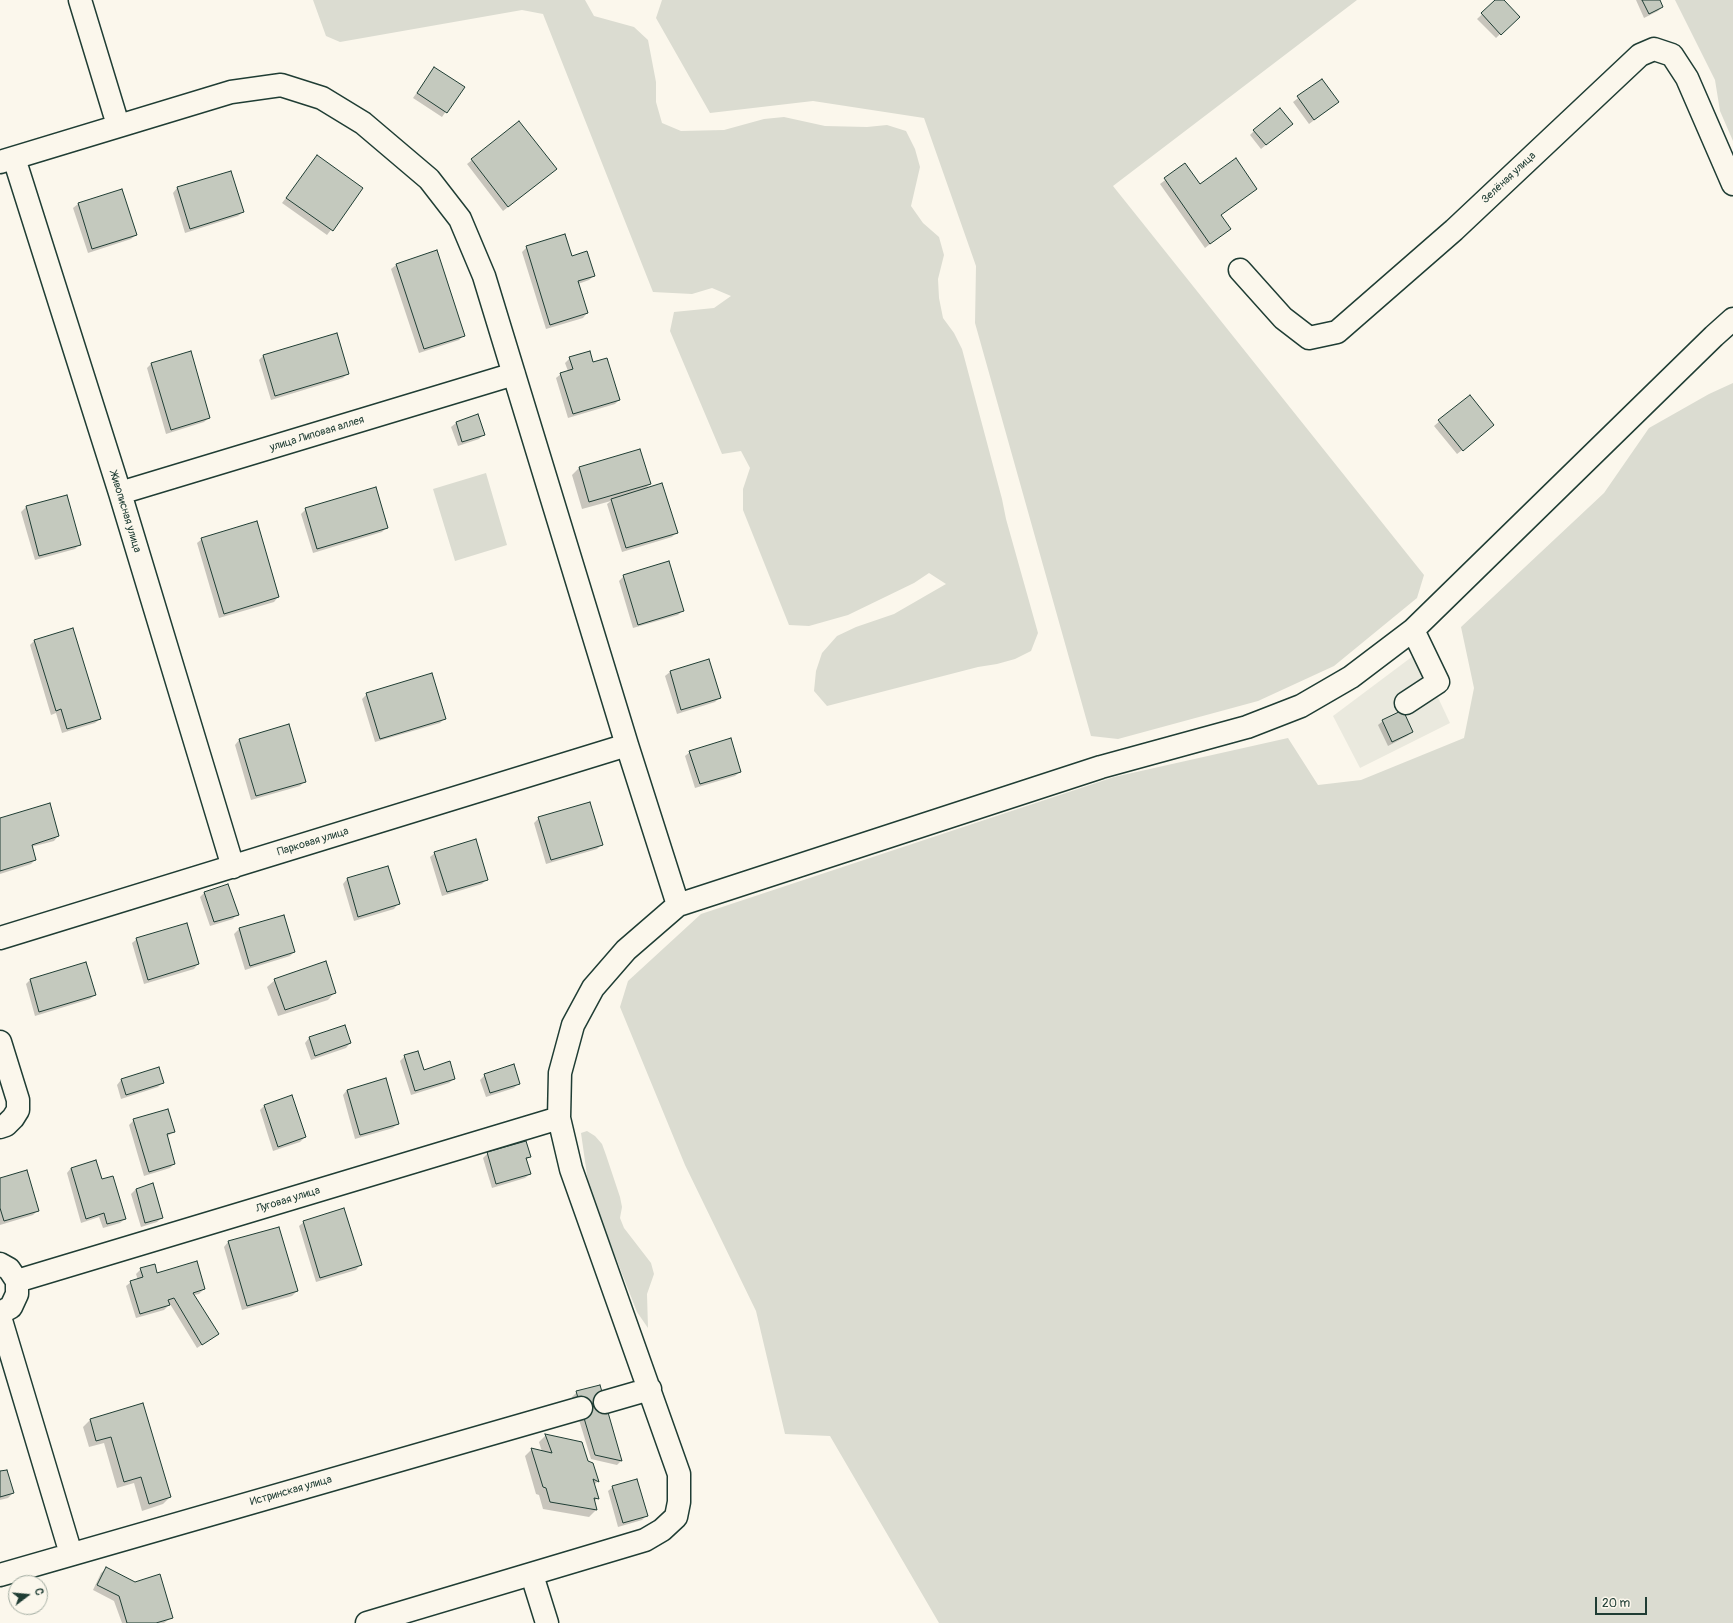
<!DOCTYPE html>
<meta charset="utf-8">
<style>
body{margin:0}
#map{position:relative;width:1733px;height:1623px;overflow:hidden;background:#fbf7ec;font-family:Pangolin,sans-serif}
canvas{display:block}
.north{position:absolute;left:8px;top:1575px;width:40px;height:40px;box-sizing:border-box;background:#fbf7ec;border:1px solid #a3ada2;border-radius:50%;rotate:74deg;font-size:11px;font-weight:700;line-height:16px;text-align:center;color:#1f3d34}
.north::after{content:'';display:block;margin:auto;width:14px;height:18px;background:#1f3d34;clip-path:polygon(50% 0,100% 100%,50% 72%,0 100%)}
.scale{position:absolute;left:1595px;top:1597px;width:52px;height:18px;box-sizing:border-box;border:2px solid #1f3d34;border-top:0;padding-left:5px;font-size:12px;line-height:14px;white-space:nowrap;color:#1f3d34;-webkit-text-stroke:3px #fbf7ec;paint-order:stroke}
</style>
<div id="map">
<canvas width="1733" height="1623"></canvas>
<div class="north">С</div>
<div class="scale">20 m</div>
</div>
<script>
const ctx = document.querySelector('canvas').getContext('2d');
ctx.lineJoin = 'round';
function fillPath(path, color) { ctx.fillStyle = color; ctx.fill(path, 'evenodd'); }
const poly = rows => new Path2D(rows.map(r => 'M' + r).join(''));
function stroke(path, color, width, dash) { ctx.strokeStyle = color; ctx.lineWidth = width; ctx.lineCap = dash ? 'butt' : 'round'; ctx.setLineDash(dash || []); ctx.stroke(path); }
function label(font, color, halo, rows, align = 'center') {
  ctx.font = font + ' Pangolin,sans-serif'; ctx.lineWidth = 3.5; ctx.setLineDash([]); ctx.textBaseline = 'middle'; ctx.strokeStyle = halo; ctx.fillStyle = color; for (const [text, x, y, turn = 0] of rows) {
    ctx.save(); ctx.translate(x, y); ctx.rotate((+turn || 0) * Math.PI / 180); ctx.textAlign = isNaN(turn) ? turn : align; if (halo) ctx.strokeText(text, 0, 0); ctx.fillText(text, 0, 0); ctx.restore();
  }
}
fillPath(poly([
 [1417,653,1450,723,1360,768,1333,716]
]), '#eae9de');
fillPath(poly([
 [313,0,585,0,594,16,634,27,648,40,656,82,656,102,662,123,681,131,724,130,764,119,784,117,825,126,867,127,887,125,906,131,915,149,920,167,911,206,923,223,939,237,944,255,938,279,939,298,943,318,954,333,962,349,1002,499,1006,519,1038,633,1031,651,1015,659,997,664,978,667,827,706,814,691,816,671,822,653,837,636,856,627,894,614,946,584,929,573,914,583,848,615,809,626,789,625,743,510,743,489,750,468,741,451,722,454,670,331,674,312,714,308,731,296,712,288,692,294,653,292,543,14,522,10,340,42,326,36],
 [662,0,1357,0,1113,186,1424,575,1417,598,1334,666,1258,701,1118,739,1091,736,975,323,976,266,924,118,813,101,710,113,656,18],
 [1675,0,1733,0,1733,141,1720,111,1715,80],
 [1733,383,1733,1623,939,1623,830,1436,785,1434,756,1311,685,1165,620,1007,628,981,701,914,1114,777,1288,738,1318,785,1361,780,1464,738,1474,688,1461,627,1604,493,1649,428,1709,394],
 [486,473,507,545,455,561,433,489],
 [587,1131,595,1136,602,1144,606,1155,620,1197,622,1207,620,1218,624,1228,651,1263,654,1274,647,1294,648,1328,637,1312,589,1189,581,1133]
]), '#dbdcd1');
fillPath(poly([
 [1497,0,1502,0,1518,17,1496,38,1477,19],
 [1636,0,1659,0,1662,7,1658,11,1644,18],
 [434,68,463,87,442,117,413,98],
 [1322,80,1333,106,1309,124,1293,102],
 [519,122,556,169,503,211,467,164],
 [1287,128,1261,149,1250,135,1254,131],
 [317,157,362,189,327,235,282,203],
 [1185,165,1199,186,1256,189,1220,215,1229,229,1205,248,1160,184],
 [230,172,243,212,238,216,185,233,173,193,177,188],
 [122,190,136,235,131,239,88,253,73,208,78,204],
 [527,247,571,257,594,276,589,280,578,284,587,313,583,318,546,329,522,252],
 [436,251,464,335,459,340,419,353,391,269,396,265],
 [263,356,348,373,343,378,271,400,259,360],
 [570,358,593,363,619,400,615,404,568,418,556,378,561,374,568,371,565,363],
 [152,363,209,418,204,422,166,434,147,368],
 [1469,396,1488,430,1457,454,1434,426],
 [478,416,484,434,479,439,458,446,451,427,456,423],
 [579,468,650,484,644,490,676,533,672,537,622,552,607,504,611,501,582,509,572,475],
 [66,496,79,545,75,549,35,560,21,512,26,507],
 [306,509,387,527,382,532,313,553,301,514],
 [202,539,278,597,274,602,219,618,197,543],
 [624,576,683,610,678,615,633,628,619,581],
 [34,641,100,719,95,723,62,733,56,713,51,715,30,645],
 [709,660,720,697,715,702,677,714,665,676,670,672],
 [367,694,445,718,440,723,375,742,362,699],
 [1383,721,1412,732,1407,736,1388,746,1378,725],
 [239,740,305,781,300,786,251,800,235,745],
 [690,752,740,772,735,776,695,788,685,756],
 [539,818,602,844,597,849,546,864,534,823],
 [0,819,58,836,54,841,31,847,35,860,31,864,0,874],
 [435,853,486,880,482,884,442,896,430,857],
 [388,867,398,904,394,909,354,921,343,884,347,879],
 [205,892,237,914,233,919,210,926,200,897],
 [284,916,294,952,290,956,245,970,234,934,239,929],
 [137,939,198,964,194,969,144,984,132,943],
 [30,980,95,995,90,999,35,1016,26,984],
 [275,980,335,992,328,1000,278,1016,267,987],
 [344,1026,350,1043,346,1048,311,1060,305,1043,309,1038],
 [405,1056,423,1071,454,1079,449,1083,411,1095,400,1061],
 [485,1075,519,1083,514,1088,486,1097,480,1080],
 [121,1080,162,1083,158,1087,121,1099,117,1085],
 [347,1090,398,1123,393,1128,355,1139,343,1095],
 [264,1106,305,1137,300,1142,273,1151,260,1110],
 [134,1120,174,1132,166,1137,174,1164,170,1168,144,1176,129,1125],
 [488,1153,530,1157,526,1160,530,1174,525,1178,492,1188,483,1158],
 [71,1168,101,1180,125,1219,120,1223,103,1228,99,1217,81,1223,67,1173],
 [0,1179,38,1210,33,1215,0,1225],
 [153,1185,162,1217,157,1222,141,1227,131,1194,136,1189],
 [304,1222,360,1265,356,1270,316,1282,299,1226],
 [228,1242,297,1291,292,1296,242,1310,224,1247],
 [141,1269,204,1289,199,1294,194,1295,218,1334,197,1348,170,1304,164,1310,136,1318,126,1286,131,1282,138,1280,136,1274],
 [599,1386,621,1461,617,1465,591,1459,572,1397,577,1392],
 [142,1404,170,1497,163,1504,142,1511,134,1483,117,1488,104,1443,89,1447,83,1427,90,1420],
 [546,1435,587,1462,598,1481,594,1485,597,1498,594,1502,596,1510,589,1517,543,1509,539,1495,536,1494,525,1456,532,1449,542,1452,539,1442],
 [0,1473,13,1493,8,1498,0,1500],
 [613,1487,647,1515,642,1520,618,1527,608,1491],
 [106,1569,172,1617,164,1623,122,1623,114,1601,93,1590,101,1573]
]), '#0003');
const building = poly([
 [1495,0,1504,0,1520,17,1501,35,1481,13,1495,0],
 [1642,0,1660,0,1663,7,1649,14,1642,0],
 [434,67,465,87,447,113,417,93,434,67],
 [1322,79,1339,102,1314,120,1297,96,1322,79],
 [1280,108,1293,124,1266,145,1253,130,1280,108],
 [519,121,557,169,508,207,471,159,519,121],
 [317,155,363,188,333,231,286,198,317,155],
 [1236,158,1257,189,1221,215,1231,229,1210,244,1164,178,1185,163,1200,184,1236,158],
 [231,171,244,212,190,229,177,187,231,171],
 [122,189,137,235,92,249,78,203,122,189],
 [565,234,572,256,587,251,595,276,578,281,588,313,550,325,526,246,565,234],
 [437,250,465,336,424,349,396,264,437,250],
 [337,333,349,374,275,396,263,355,337,333],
 [191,351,210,418,171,430,151,363,191,351],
 [590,351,593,362,607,358,620,400,573,414,560,373,573,369,569,357,590,351],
 [1470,395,1494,425,1463,451,1438,420,1470,395],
 [478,414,485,435,462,442,456,422,478,414],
 [640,449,651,484,589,502,579,467,640,449],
 [662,483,678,533,626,548,611,499,662,483],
 [376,487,388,528,317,549,305,508,376,487],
 [67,495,81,545,39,556,26,506,67,495],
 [257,521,279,597,224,614,201,538,257,521],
 [669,561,684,611,638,625,623,575,669,561],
 [73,628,101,719,67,729,61,709,56,711,34,640,73,628],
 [709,659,721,698,681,710,670,671,709,659],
 [432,673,446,719,380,739,366,693,432,673],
 [1403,710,1413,732,1392,742,1382,720,1403,710],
 [289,724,306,782,256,796,239,739,289,724],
 [731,738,741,772,700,784,689,751,731,738],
 [590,802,603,845,551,860,538,817,590,802],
 [50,803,59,836,32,845,36,860,0,871,0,818,50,803],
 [476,839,488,880,447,892,434,852,476,839],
 [388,866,400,904,358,917,347,878,388,866],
 [228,884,239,915,214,922,204,892,228,884],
 [284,915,295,952,250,966,239,928,284,915],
 [187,923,199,964,148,980,136,938,187,923],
 [326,961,336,993,285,1010,274,979,326,961],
 [86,962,96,995,39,1012,30,979,86,962],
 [345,1025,351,1043,315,1056,309,1037,345,1025],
 [418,1051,424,1070,450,1061,455,1079,415,1091,404,1055,418,1051],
 [514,1064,520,1084,490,1093,484,1074,514,1064],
 [159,1067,164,1083,126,1095,121,1079,159,1067],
 [386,1078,399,1124,360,1135,347,1090,386,1078],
 [292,1095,306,1137,278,1147,264,1105,292,1095],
 [168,1109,175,1132,167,1134,175,1164,149,1172,133,1119,168,1109],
 [526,1141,531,1157,526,1158,531,1174,496,1184,487,1152,526,1141],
 [96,1160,102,1179,113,1176,126,1219,107,1224,104,1213,86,1219,71,1168,96,1160],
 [27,1170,39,1211,4,1221,0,1208,0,1178,27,1170],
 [153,1183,163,1218,145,1223,136,1189,153,1183],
 [344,1208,362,1265,320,1278,303,1221,344,1208],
 [279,1227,298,1291,247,1306,228,1241,279,1227],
 [197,1261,205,1289,193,1293,219,1334,202,1345,174,1298,168,1300,170,1305,140,1314,130,1281,143,1277,140,1268,155,1264,157,1273,197,1261],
 [600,1385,605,1402,622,1461,595,1455,581,1408,576,1391,600,1385],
 [143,1403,171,1497,149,1504,141,1477,124,1482,111,1437,96,1441,90,1419,143,1403],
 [545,1434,582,1442,588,1461,593,1463,599,1482,593,1479,599,1499,594,1498,597,1510,550,1502,546,1488,543,1487,531,1448,552,1453,545,1434],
 [7,1470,14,1493,0,1497,0,1471,7,1470],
 [637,1479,648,1516,623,1523,612,1486,637,1479],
 [106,1567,135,1582,160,1574,173,1618,156,1623,127,1623,119,1596,97,1585,106,1567]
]);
fillPath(building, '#c4c9be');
stroke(building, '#1f3d34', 1);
const minor = poly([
 [80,0,118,125],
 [14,158,120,493,233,867],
 [0,162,231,92,281,85,322,98,363,123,429,179,460,219,484,276,627,745,678,905],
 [1240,270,1283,318,1309,338,1337,332,1454,230,1640,55,1654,49,1672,55,1687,78,1733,184],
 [120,493,514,374],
 [1406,703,1438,682,1413,630],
 [0,938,627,745],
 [0,1042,18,1100,18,1110,13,1118,6,1125,0,1127],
 [0,1264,9,1269,17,1281,17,1294,11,1307,0,1313],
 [17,1281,559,1118],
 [0,1317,71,1554],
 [605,1402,650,1389],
 [0,1575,581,1408],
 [532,1575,547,1623],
 [367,1623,645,1540,662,1530,676,1517,679,1502,679,1474,571,1169,559,1118,560,1073,573,1025,593,988,626,950,678,905,1101,767,1247,727,1301,706,1351,677,1413,630,1714,336,1733,319]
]);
stroke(minor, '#1f3d34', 25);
stroke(minor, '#fbf7ec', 22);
label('11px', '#1f3d34', '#fbf7ec', [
 ["Зелёная улица",1509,178,-43],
 ["улица Липовая аллея",317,434,-17],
 ["Живописная улица",125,512,73],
 ["Парковая улица",313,842,-17],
 ["Луговая улица",288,1200,-17],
 ["Истринская улица",291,1491,-16]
]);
</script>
